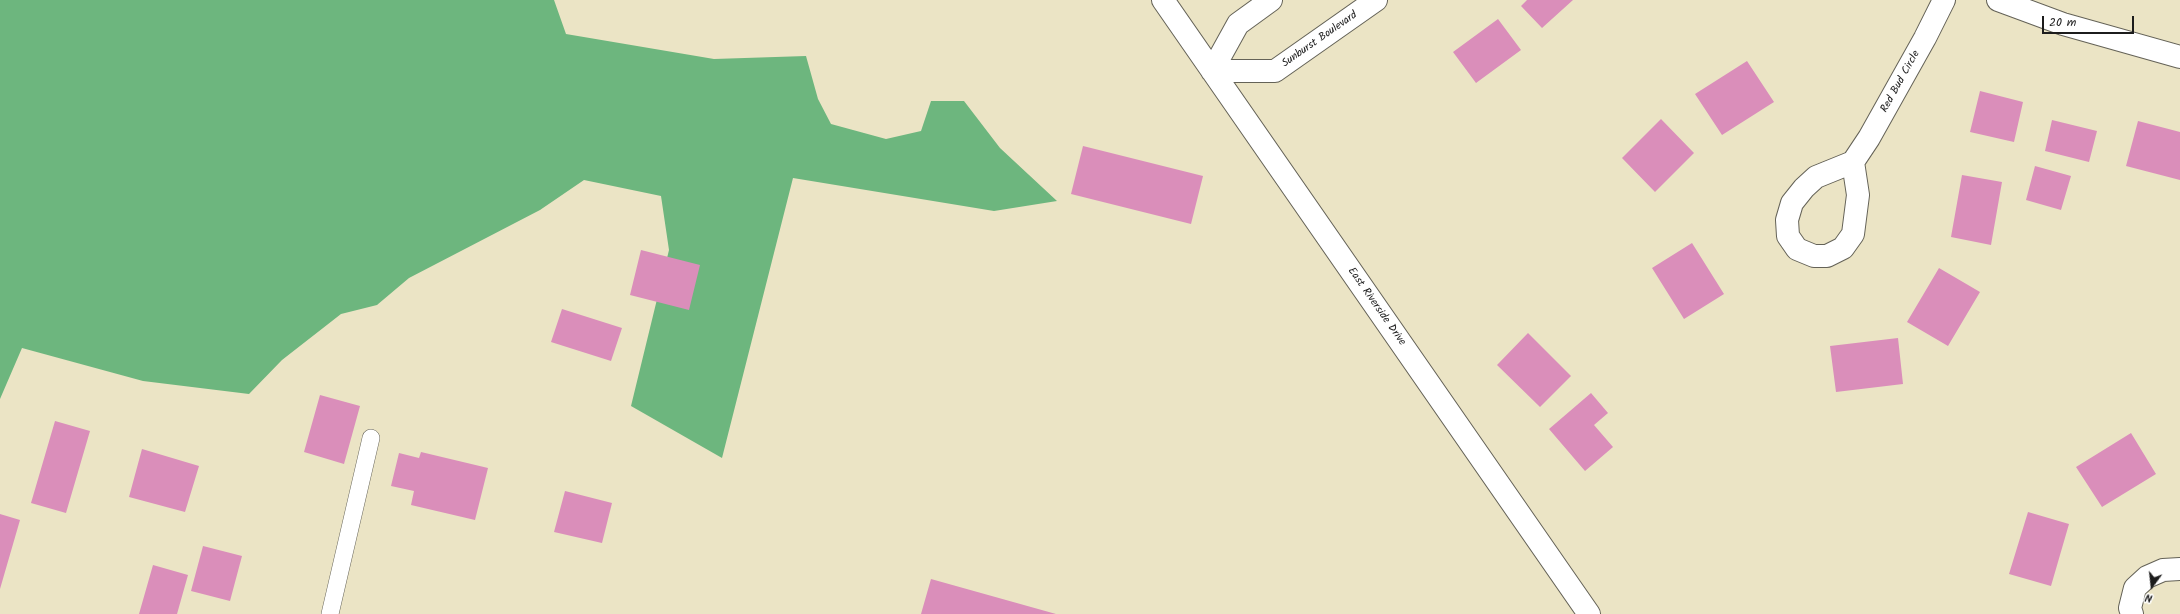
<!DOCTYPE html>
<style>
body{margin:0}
#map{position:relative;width:2180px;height:614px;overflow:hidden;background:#ebe4c5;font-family:Kalam,sans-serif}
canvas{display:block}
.north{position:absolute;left:2132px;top:566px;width:40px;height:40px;-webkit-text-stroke:3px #fff;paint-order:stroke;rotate:195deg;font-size:11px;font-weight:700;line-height:16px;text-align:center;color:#1c1c1c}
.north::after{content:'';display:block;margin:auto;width:14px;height:18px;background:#1c1c1c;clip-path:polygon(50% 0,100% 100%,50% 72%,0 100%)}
.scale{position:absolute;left:2042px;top:16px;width:92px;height:18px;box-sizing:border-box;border:2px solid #1c1c1c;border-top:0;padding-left:5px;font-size:12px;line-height:14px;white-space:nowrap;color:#1c1c1c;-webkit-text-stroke:3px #fff;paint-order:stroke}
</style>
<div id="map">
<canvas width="2180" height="614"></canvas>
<div class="north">N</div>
<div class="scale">20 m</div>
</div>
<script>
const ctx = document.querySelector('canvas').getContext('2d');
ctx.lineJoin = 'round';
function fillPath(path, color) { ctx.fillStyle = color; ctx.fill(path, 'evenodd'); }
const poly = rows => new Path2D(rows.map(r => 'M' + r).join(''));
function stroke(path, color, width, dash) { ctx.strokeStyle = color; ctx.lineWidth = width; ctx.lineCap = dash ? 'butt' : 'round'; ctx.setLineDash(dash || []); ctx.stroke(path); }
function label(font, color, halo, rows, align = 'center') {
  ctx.font = font + ' Kalam,sans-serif'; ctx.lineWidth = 3; ctx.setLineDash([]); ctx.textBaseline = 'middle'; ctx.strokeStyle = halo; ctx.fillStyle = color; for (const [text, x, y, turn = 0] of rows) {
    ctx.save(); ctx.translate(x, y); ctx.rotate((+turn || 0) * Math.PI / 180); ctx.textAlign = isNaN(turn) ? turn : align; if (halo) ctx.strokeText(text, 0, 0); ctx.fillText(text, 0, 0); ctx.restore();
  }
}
fillPath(poly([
 [0,0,554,0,566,34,714,59,806,56,818,99,831,124,886,139,921,131,931,101,964,101,1000,148,1057,201,994,211,793,178,722,458,631,406,669,250,661,196,584,180,540,210,409,278,377,305,341,314,282,360,249,394,143,381,22,348,0,399]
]), '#6db67e');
fillPath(poly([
 [1527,0,1573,0,1542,28,1521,6],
 [1498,19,1521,50,1476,83,1453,52],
 [1747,61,1774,102,1722,135,1695,94],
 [1980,91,2023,102,2014,142,1970,132],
 [1661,119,1694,153,1655,192,1622,158],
 [2052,120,2097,131,2089,162,2045,151],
 [2138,121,2180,132,2180,180,2126,166],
 [1083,146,1203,176,1191,224,1071,194],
 [2035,166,2071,176,2061,210,2026,200],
 [1962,175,2002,182,1991,245,1951,237],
 [1692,243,1724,294,1684,319,1652,268],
 [641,250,700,265,689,310,630,295],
 [1939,268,1980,292,1948,346,1907,322],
 [562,309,622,328,611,361,551,342],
 [1528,333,1571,376,1540,407,1497,365],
 [1898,338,1903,384,1836,392,1830,346],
 [1591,393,1608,413,1594,425,1613,447,1585,471,1549,429],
 [320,395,360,406,344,464,304,452],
 [55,421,90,431,66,513,31,503],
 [2131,433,2156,474,2102,507,2076,467],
 [142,449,199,466,185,512,129,497],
 [421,452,488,468,475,520,411,505,414,491,391,486,399,453,419,458],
 [565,491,612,503,602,543,554,532],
 [2028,512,2069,524,2051,586,2009,574],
 [0,514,20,520,0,589],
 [203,546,242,556,230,601,191,591],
 [153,565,188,575,177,614,139,614],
 [931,579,1056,614,921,614]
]), '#da8eba');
const lane = poly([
 [330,614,371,438]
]);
const street = poly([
 [1163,0,1589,614],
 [1271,0,1238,24,1212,71,1275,71,1376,0],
 [1998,0,2063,24,2180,57],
 [1853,162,1858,195,1853,234,1843,248,1827,256,1814,256,1797,249,1788,236,1787,220,1792,203,1804,188,1816,177,1853,162,1869,138,1925,38,1944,0],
 [2132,614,2130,608,2135,588,2147,577,2163,570,2180,569]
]);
stroke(lane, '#646257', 18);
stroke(street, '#646257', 24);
stroke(lane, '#fff', 17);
stroke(street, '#fff', 22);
label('11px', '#1c1c1c', '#fff', [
 ["Sunburst Boulevard",1320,40,-35],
 ["Red Bud Circle",1901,82,-61],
 ["East Riverside Drive",1376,307,55]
]);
</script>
